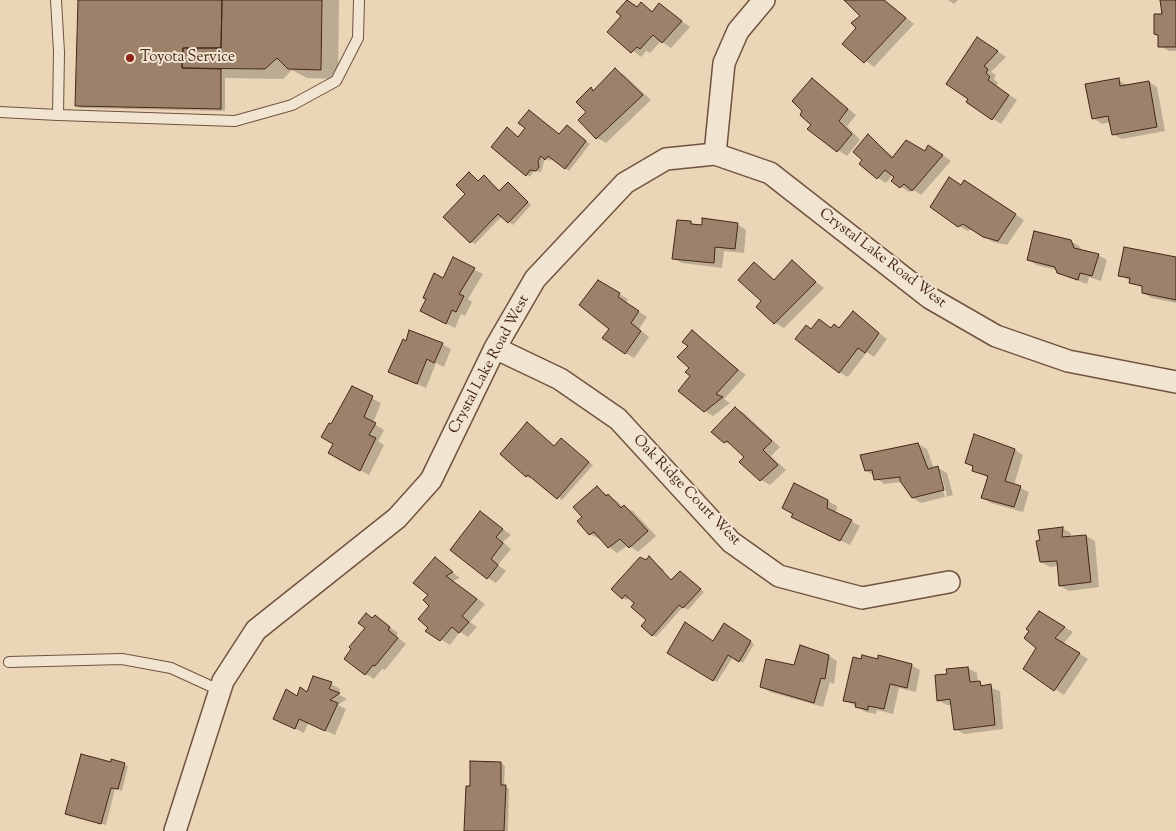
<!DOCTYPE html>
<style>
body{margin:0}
canvas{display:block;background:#ead6b6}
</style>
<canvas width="1176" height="831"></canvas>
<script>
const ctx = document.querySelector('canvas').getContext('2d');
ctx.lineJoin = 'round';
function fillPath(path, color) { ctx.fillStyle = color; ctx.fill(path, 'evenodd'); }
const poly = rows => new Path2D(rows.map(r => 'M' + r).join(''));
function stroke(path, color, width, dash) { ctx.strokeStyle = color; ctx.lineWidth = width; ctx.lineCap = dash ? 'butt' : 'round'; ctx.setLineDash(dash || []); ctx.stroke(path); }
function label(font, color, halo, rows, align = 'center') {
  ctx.font = font + ' "Sorts Mill Goudy",serif'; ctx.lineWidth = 4; ctx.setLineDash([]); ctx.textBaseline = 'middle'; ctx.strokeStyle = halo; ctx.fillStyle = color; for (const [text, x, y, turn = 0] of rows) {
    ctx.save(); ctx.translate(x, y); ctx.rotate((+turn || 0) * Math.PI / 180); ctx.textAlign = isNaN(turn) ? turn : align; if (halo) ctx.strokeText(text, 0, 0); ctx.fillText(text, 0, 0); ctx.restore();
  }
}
fillPath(poly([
 [79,0,339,0,338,79,307,78,292,70,283,79,225,78,225,111,80,108,76,105],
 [846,0,885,0,914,24,874,67,844,44,857,28,862,16],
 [948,0,958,0,954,4],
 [1161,0,1176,0,1176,51,1169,51,1160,46,1160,36,1155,34,1163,16],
 [628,1,639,7,642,4,654,12,659,5,690,27,671,48,661,41,650,53,646,51,641,57,609,32,623,16,618,12],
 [986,43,1006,57,991,72,996,75,994,79,998,83,996,86,1017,100,1001,124,968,102],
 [615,70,624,75,651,100,606,143,597,138,579,120,588,112,591,89,595,91],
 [812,79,856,115,847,126,860,140,847,156,838,150,812,125],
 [1118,80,1127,85,1149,82,1157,87,1165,131,1122,139,1113,134,1111,122,1102,124,1093,118],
 [571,129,590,144,569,171,553,158,550,161,545,158,541,172,534,171,530,177,526,174,511,131,519,138,560,135],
 [868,136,894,157,937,151,951,161,921,195,912,189,909,192,901,187,893,175,886,183,878,178,864,160],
 [484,177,501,191,512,186,531,205,513,225,502,216,475,244,471,242,479,182],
 [961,186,973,186,1024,220,1007,245,993,242,972,229,968,231,959,226],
 [691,222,697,226,738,225,746,230,744,253,724,251,722,268,682,263,673,258],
 [1070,241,1079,246,1082,251,1098,255,1107,260,1101,281,1089,277,1087,284,1067,277,1057,270,1037,265,1028,260],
 [1176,258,1176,303,1152,298,1143,293,1143,288,1120,275],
 [453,259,483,274,468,299,472,302,465,316,461,314,455,328,430,316,427,299,443,279],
 [792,262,824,288,784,328,775,323,763,301,754,264,775,280],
 [598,282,628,299,626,303,647,317,639,329,649,337,634,358,625,353],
 [853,313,887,339,874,357,867,352,848,377,839,372,812,330,832,329,835,325,840,329],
 [692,332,746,375,724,399,730,403,713,416,705,411,692,376,689,346],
 [442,344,451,349,444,367,436,363,426,388,389,372],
 [352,388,381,403,373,423,384,430,378,441,384,445,369,475,330,453,334,443,332,426],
 [735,408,744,413,780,447,771,456,786,470,770,485,761,480,745,457,734,446,725,442],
 [561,439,593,465,562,500,532,477,530,479,526,476],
 [918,444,927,449,934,469,938,468,947,473,953,495,921,503,912,497,902,482,884,484,866,470],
 [939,473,941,473,947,496,945,497],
 [1015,450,1023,455,1014,485,1029,492,1023,512,991,503,983,498,989,478,973,470,974,467,966,463],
 [597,488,617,501,623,507,633,511,656,536,638,552,628,545,617,553,609,547,601,538,599,539,590,534,583,517],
 [828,501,837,506,836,513,860,526,850,545,802,522],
 [480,512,511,535,503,542,511,549,498,565,506,571,496,583,488,578],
 [1062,528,1071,533,1071,537,1086,536,1095,541,1099,587,1069,591,1060,586,1058,566,1050,567,1041,562],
 [649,558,664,570,662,572,672,581,684,575,704,592,688,610,683,607,656,637,652,635,648,620,636,603,629,597,627,600,623,598],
 [435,559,460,578,453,581,485,604,470,622,477,627,468,637,460,632,450,645,428,631,430,628,430,595],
 [1039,612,1073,632,1063,644,1088,659,1064,695,1025,669,1038,647],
 [375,616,398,633,396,636,406,644,385,670,382,669,374,679,366,674,367,628],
 [724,625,754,644,743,663,733,657,717,682,668,652,714,642],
 [829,656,837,661,834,684,830,682,823,707,770,692,761,686,795,667],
 [911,665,920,670,916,692,899,688,893,714,877,710,876,714,866,712,845,700],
 [968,668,977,673,978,683,1000,691,1003,729,964,734,955,729,952,705,947,705,938,700,948,675],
 [331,684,340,689,338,694,347,699,338,705,346,709,335,735,308,723,304,733,275,719,298,697],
 [472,762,501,763,505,766,504,786,509,789,508,831,465,831],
 [111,763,128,766,122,791,115,789,106,825,70,815]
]), '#0003');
const building = poly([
 [78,0,222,0,221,48,183,48,182,68,221,69,221,109,75,106,78,0],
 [222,0,322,0,321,70,288,69,277,58,265,69,182,68,183,48,221,48,222,0],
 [627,0,637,7,641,2,652,12,659,3,682,21,662,43,653,35,640,49,637,47,631,53,607,32,621,16,616,12,627,0],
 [844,0,884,0,906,18,864,63,842,44,856,28,851,23,860,16,844,0],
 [1160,0,1176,0,1176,47,1158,47,1158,35,1154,34,1154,14,1162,14,1160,0],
 [977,37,998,51,984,66,988,69,986,73,990,77,988,80,1009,95,992,120,966,102,968,99,946,84,977,37],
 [615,68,643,95,596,139,578,120,586,112,576,102,591,87,593,91,615,68],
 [812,78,848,109,839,121,852,134,837,152,807,129,811,125,800,115,802,111,792,101,812,78],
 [1119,78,1120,86,1149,81,1157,127,1112,135,1108,116,1092,119,1085,84,1119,78],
 [529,110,559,134,567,125,586,141,565,169,548,156,545,160,541,156,538,161,539,167,536,171,530,170,526,176,491,147,507,127,518,137,525,128,518,123,529,110],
 [868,134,892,158,906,140,925,151,928,145,943,155,912,191,904,184,900,188,891,181,894,177,885,170,877,179,859,164,862,160,853,152,868,134],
 [469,172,478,181,484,175,499,191,508,182,528,202,508,223,498,214,470,243,443,217,465,194,456,185,469,172],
 [949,177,961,185,964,180,1016,214,998,241,983,237,963,224,958,227,930,207,949,177],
 [702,218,738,223,735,249,715,247,714,263,672,259,677,220,691,221,691,224,702,225,702,218],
 [1034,231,1071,240,1074,248,1099,254,1092,276,1080,273,1078,280,1057,273,1055,267,1027,260,1034,231],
 [1124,247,1176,257,1176,300,1142,293,1142,286,1129,283,1130,278,1118,276,1124,247],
 [453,257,475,268,459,294,464,296,456,312,452,310,446,324,420,311,426,299,423,298,434,273,443,278,453,257],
 [792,260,816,282,774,324,756,307,761,301,738,280,754,262,774,280,792,260],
 [598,280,620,293,618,297,639,311,631,323,641,331,625,354,602,338,609,329,579,305,598,280],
 [853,311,879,333,865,353,858,348,839,373,795,339,806,325,811,329,819,319,831,328,834,324,839,328,853,311],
 [409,330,443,343,434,363,427,359,417,384,388,372,403,339,406,341,409,330],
 [692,330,738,370,716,394,723,397,704,412,678,391,690,376,685,372,689,368,677,357,688,346,682,342,692,330],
 [352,386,373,396,364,417,376,423,369,435,376,438,360,471,328,453,333,444,321,437,329,423,331,424,352,386],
 [735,407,772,441,763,450,778,465,760,481,739,462,744,457,727,441,724,443,711,432,735,407],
 [527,422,554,446,561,438,589,462,557,499,528,475,526,477,500,454,527,422],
 [974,434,1015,449,1005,481,1021,486,1014,507,981,498,988,476,972,471,973,466,965,463,974,434],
 [918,443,928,469,938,466,944,490,912,498,900,481,900,477,874,480,872,470,865,471,860,455,918,443],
 [794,483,828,500,827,508,852,520,840,541,791,517,793,514,782,508,794,483],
 [597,486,606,496,608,494,621,508,624,505,648,531,629,548,620,539,608,548,594,532,589,535,577,521,582,517,573,507,597,486],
 [480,511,503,529,496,537,503,543,491,559,498,565,487,579,450,550,480,511],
 [1063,527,1062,537,1086,535,1091,582,1059,586,1057,561,1040,562,1036,541,1040,540,1038,530,1063,527],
 [649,556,671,580,680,571,701,589,683,608,679,605,652,636,641,626,646,620,631,607,634,603,625,595,622,599,611,589,640,557,646,560,649,556],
 [435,557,453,572,446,576,477,599,462,616,469,622,459,633,452,627,440,641,425,631,428,628,418,619,429,606,423,600,428,595,413,583,435,557],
 [1039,611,1065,627,1055,638,1080,653,1054,691,1023,669,1036,648,1024,638,1029,631,1026,629,1039,611],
 [366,613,372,618,375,615,390,627,388,630,398,638,375,666,373,665,365,675,344,659,351,649,349,647,365,628,358,623,366,613],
 [685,622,713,641,724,623,751,641,739,662,728,655,713,681,667,653,685,622],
 [800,645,829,655,825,679,821,678,814,703,760,687,766,659,794,665,800,645],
 [862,655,878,659,878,655,912,664,907,688,890,684,884,709,868,706,868,710,855,707,856,703,843,701,853,657,861,659,862,655],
 [968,667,970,682,980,681,981,686,991,684,995,725,954,730,950,699,937,701,935,675,947,674,946,669,968,667],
 [313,676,332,682,329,689,340,693,330,700,338,703,325,731,299,719,295,729,273,719,286,689,297,696,300,687,307,692,313,676],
 [81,754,111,762,111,759,125,763,118,789,111,788,101,824,65,814,81,754],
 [470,761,501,762,501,785,506,785,504,831,464,831,466,786,470,786,470,761]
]);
fillPath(building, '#9c826a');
stroke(building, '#472617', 1);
const lane = poly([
 [56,0,59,52,58,115,235,121,292,105,336,81,358,38,359,0],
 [0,112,58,115],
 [9,662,122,659,171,668,219,690]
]);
const street = poly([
 [715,154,724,63,738,31,764,0],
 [495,348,560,379,618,419,731,542,779,576,862,598,949,582],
 [175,831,223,681,256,630,397,518,431,480,495,348,535,279,625,183,666,159,715,154,770,173,930,298,996,336,1068,361,1176,382]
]);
stroke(lane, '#70523f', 12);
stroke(street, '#70523f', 24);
stroke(lane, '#f1e4d0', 10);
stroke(street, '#f1e4d0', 21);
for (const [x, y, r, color] of [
 [130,58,5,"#8f2418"]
]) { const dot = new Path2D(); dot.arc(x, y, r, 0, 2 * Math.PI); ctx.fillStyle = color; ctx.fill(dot); stroke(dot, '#f1e4d0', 2); }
label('15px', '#472617', '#f1e4d0', [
 ["Toyota Service",140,58]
], 'left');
label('15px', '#472617', '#f1e4d0', [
 ["Crystal Lake Road West",882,259,37],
 ["Crystal Lake Road West",490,365,-62],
 ["Oak Ridge Court West",686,491,46]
]);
</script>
